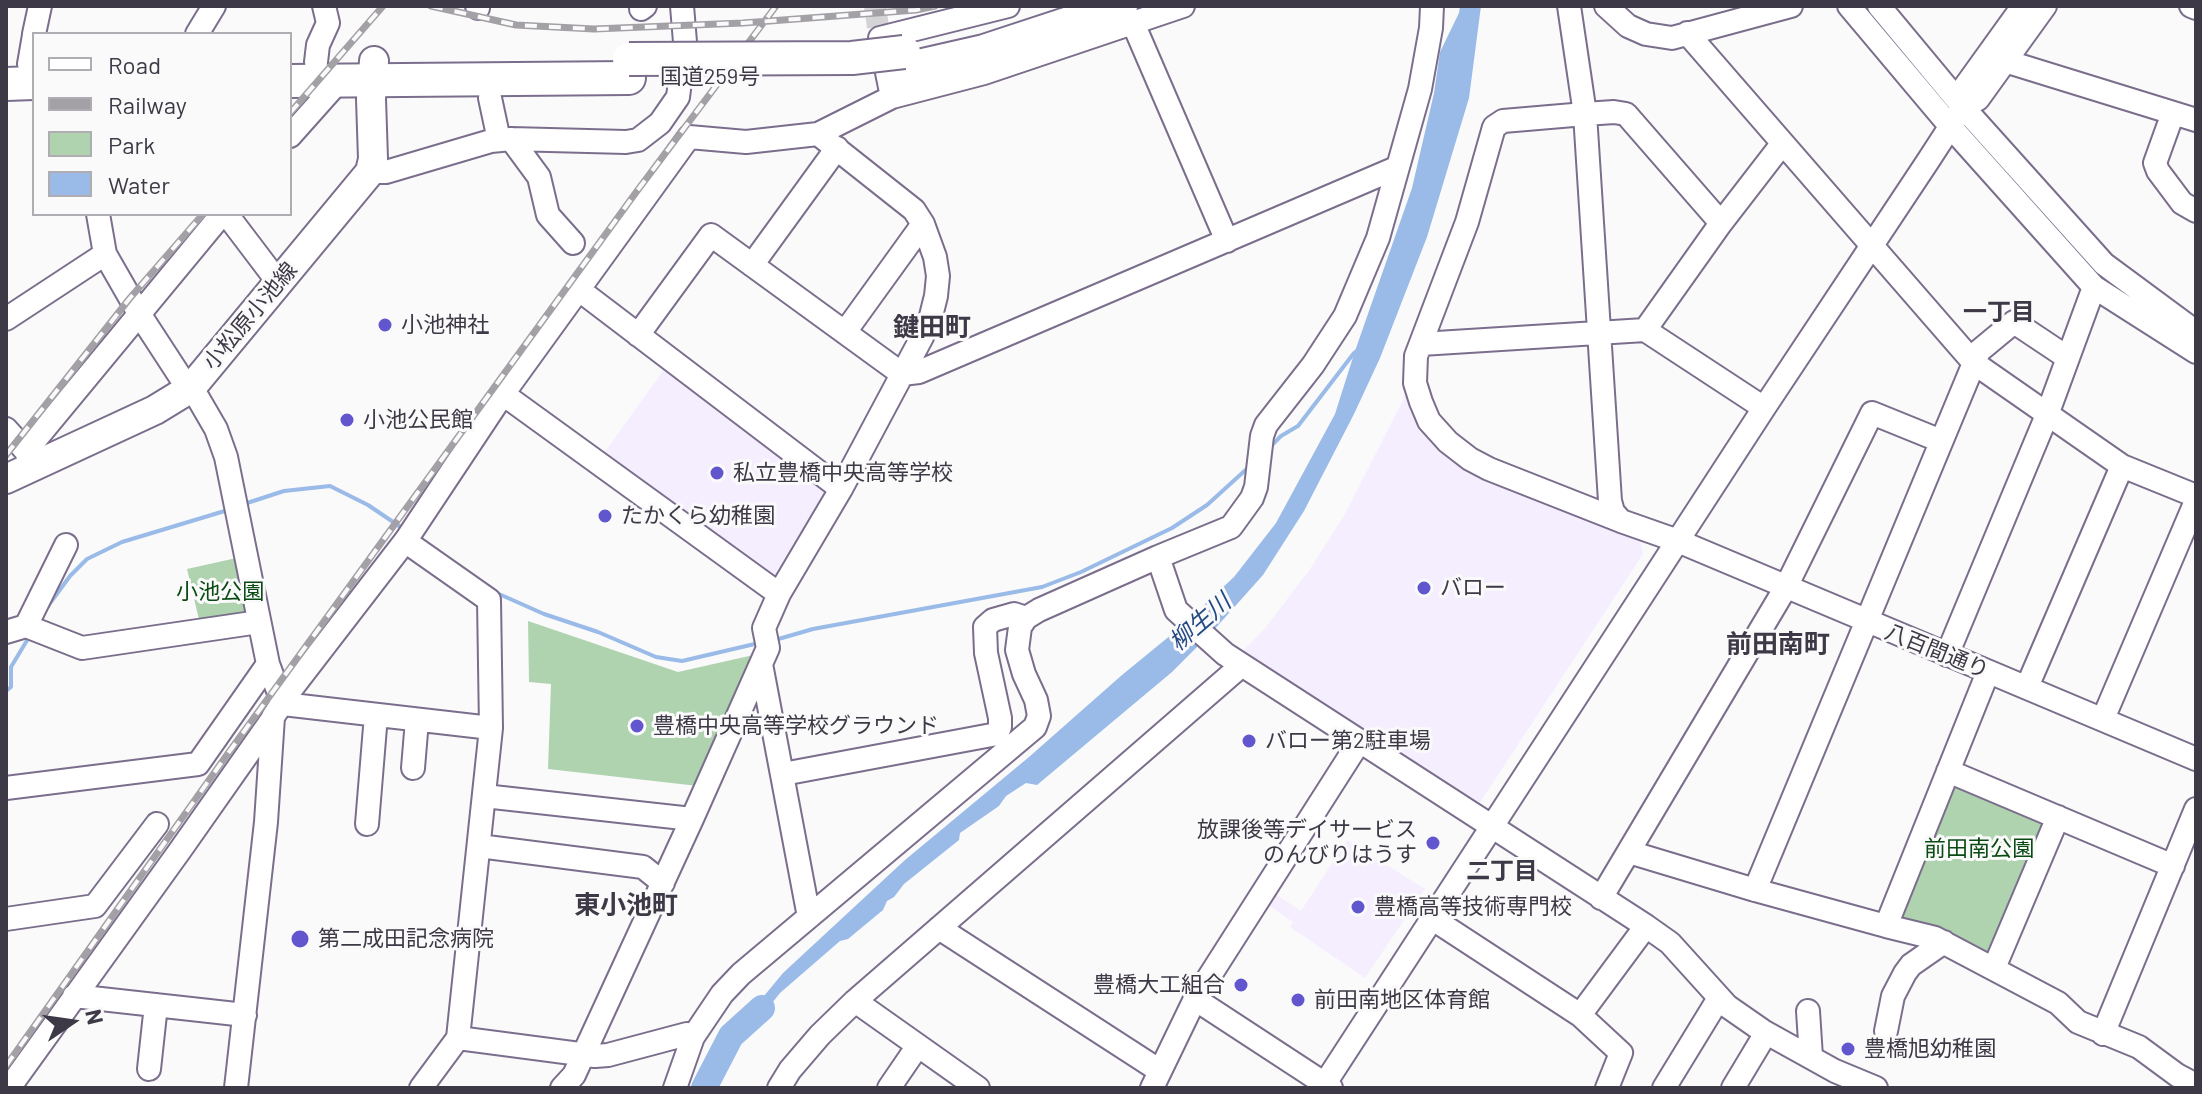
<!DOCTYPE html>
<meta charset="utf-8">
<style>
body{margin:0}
#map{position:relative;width:2202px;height:1094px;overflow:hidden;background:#fafafa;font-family:Barlow,sans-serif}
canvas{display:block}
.frame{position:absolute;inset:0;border:8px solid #3e3946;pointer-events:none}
.legend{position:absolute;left:32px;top:32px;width:260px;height:184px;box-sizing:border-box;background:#fafafa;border:2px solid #afadb2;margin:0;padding:10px 14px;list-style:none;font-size:24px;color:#3e3946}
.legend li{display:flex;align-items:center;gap:16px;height:40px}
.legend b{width:40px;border:2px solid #afadb2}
.north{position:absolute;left:32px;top:982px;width:80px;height:80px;-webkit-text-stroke:6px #fafafa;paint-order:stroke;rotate:77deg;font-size:22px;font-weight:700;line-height:32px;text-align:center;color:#3e3946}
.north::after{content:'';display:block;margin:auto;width:28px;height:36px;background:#3e3946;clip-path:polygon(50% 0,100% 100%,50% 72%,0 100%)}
</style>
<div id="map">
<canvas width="2202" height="1094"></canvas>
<div class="frame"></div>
<ul class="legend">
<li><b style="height:10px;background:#fff"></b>Road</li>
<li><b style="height:10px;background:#a3a0a6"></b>Railway</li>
<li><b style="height:22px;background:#aed3ae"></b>Park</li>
<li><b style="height:22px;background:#9abae8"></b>Water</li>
</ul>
<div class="north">N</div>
</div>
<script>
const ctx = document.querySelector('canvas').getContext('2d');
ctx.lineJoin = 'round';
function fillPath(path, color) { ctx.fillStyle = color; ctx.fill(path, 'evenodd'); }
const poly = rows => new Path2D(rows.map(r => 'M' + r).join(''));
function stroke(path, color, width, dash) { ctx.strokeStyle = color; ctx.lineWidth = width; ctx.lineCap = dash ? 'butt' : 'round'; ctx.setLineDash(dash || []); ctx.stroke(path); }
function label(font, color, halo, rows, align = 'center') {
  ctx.font = font + ' Barlow,"Noto Sans JP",sans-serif'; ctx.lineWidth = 6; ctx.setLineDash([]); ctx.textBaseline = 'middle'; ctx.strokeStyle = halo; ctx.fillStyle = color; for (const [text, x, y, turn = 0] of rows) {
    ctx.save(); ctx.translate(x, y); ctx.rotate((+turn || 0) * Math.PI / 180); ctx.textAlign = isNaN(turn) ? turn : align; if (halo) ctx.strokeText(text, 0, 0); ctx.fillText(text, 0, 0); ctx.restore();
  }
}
fillPath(poly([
 [668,364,832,488,776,586,601,457],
 [1408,390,1420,426,1600,519,1602,525,1640,541,1643,554,1479,804,1472,806,1240,654,1266,627,1310,569,1345,514],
 [1347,840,1425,889,1365,978,1290,927,1293,922,1264,902,1271,891,1301,911]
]), '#f5eeff');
fillPath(poly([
 [241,557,253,615,201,628,187,569],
 [528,621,678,672,758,654,698,786,548,769,551,684,529,682],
 [1959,782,2044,818,2047,827,1992,952,1986,954,1899,920,1949,786]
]), '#aed3ae');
fillPath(poly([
 [1460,6,1481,6,1469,98,1427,237,1380,358,1354,414,1304,511,1263,575,1212,632,1172,672,1037,785,1026,783,1006,796,999,806,960,833,959,840,904,884,894,897,887,901,883,910,848,939,840,941,780,993,738,1046,724,1052,740,1025,783,973,905,860,1029,757,1122,675,1177,630,1234,577,1276,523,1335,414,1355,351,1412,188,1434,93,1440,52,1459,13]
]), '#9abae8');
stroke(poly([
 [1268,449,1281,436,1298,426,1354,353,1358,350],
 [244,504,284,491,330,486,368,505,405,530],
 [488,586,499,594,544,614,598,632,656,657,682,661,759,643],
 [48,606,70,576,87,559,122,542,228,510],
 [775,640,813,629,1042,587,1081,572,1172,528,1207,505,1250,466],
 [6,691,11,687,11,667,29,637]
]), '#9abae8', 4);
stroke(poly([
 [704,1088,731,1036,762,1008]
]), '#9abae8', 26);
stroke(poly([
 [875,6,878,27]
]), '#d4d3d6', 22, [22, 11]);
const minor = poly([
 [477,6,478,8],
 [1569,6,1585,114,1610,501,1613,512,1621,521,1678,541,2196,759],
 [1606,6,1628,26,1646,34,1672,38,1791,6],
 [1849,6,1950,126,2094,287,2196,352],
 [1879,6,1963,107,2104,264,2196,332],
 [2191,6,2196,8],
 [641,9,645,6],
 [1133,23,1227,241],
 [1687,33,1974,363,2122,466,2196,496],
 [34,34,40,6],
 [197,34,214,6],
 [880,38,1008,6],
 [881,43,892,97],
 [2005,61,2196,120],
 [316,62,318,45,328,23,324,6],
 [29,64,34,35],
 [490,98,499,140],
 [1963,107,1978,99,2045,6],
 [2173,113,2155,163,2158,171,2182,203,2196,211],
 [290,136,339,81],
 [511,139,539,177,548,215,573,243],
 [370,172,386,172,491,141,511,139,626,142,638,140,660,123,678,97,685,42,682,6],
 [230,214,231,220,278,282],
 [752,265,837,148],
 [578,289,841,489],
 [6,319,105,254,98,214],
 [1645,330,1721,223,1782,144],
 [845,332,923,224],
 [638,335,711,235,902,374,919,372,1396,168],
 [1421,344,1645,330,1764,408],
 [503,394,779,594],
 [6,429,26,451],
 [31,467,26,451,222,214],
 [1621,521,1489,469,1470,459,1448,442,1429,421,1421,402,1415,383,1416,356,1467,222,1494,127,1503,121,1585,114,1614,112,1626,114,1721,223],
 [405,541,489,600,491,728,458,1038,421,1088],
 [1158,557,1176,610,1225,654,1242,665],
 [26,626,66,545],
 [6,632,26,626,82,648,259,622],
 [1947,655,2047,415,2094,287],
 [268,664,283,704,491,728],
 [761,664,809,917],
 [2027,687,2122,466],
 [2103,719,2196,501],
 [413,768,417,720],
 [1948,771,2173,866],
 [783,774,997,734,1000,727,1000,718,986,653,985,627,993,620,1014,614,1026,618],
 [6,788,198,764,268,664,226,457,216,429,198,398,183,381,140,315,105,254],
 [484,796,692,819],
 [367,824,376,715],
 [479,846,643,867,663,883],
 [1629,852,1755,890,1886,926,1935,938,2058,1003,2078,1022,2139,1047,2177,1075,2196,1085],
 [1755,890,1979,351,2014,322,2068,358],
 [1601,898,1786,587,1872,413,1941,441],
 [6,919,95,906,157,824],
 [1433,919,1580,1015,1621,1053,1607,1088],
 [1886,926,1988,672],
 [939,928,1160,1071],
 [1994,968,2058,817],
 [74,996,245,1015],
 [1195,999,1331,1088],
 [855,1001,978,1088],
 [1808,1011,1811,1057],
 [1580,1015,1646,926],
 [1886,1031,1893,996,1905,973,1911,965,1944,942],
 [2103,1034,2196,809],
 [458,1038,595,1056,608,1055,687,1034,693,1037],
 [149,1069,156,1005],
 [9,1088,181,849,273,718],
 [236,1088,266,822,273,717,292,688,406,540,503,394,689,137,746,142,818,134,892,97,984,73,1183,6],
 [562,1088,574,1075,692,819,768,648,764,628,779,594,841,489,922,337,931,316,936,296,938,276,935,257,923,224,914,210,818,134],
 [675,1088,693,1037,722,994,741,974,1035,727,1039,716,1036,700,1024,674,1017,650,1020,627,1026,618,1039,610,1158,557,1231,527,1252,498,1256,487,1262,436,1266,425,1313,365,1345,316,1378,238,1420,89,1431,28,1432,6],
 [779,1088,790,1070,820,1035,855,1001,1242,665,1646,926,1670,943,1727,1006,1763,1031,1835,1071,1876,1088],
 [889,1088,917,1047],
 [1152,1088,1195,999,1359,742],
 [1322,1088,1764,408,1928,161,1963,107,1964,88,2023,6],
 [1664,1088,1719,998],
 [1733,1088,1766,1033]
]);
const major = poly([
 [6,479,155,410,191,388,370,172,373,159,371,99,374,61]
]);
const highway = poly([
 [905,69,984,51,1121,6],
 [290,81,629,78],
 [6,84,34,83]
]);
stroke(minor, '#7b6e8c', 26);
stroke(major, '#7b6e8c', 32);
stroke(highway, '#7b6e8c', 36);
stroke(minor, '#fff', 22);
stroke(major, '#fff', 28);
stroke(highway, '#fff', 32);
const rail = poly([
 [431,6,516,25,594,29,743,23,916,10,935,6],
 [290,113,383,6],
 [6,455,130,298,203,214],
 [6,1066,229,752,637,191,776,6]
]);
stroke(rail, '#a3a0a6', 7);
stroke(rail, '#fafafa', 4, [12]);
const highwayBridge = poly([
 [629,59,852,58,904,52]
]);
stroke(highwayBridge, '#7b6e8c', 36, []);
stroke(highwayBridge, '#fff', 32);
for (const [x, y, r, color] of [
 [385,325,8,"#6256cf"],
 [347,420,8,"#6256cf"],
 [717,473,8,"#6256cf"],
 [605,516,8,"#6256cf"],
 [1424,588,8,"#6256cf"],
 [637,726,8,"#6256cf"],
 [1249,741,8,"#6256cf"],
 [1433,843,8,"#6256cf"],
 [1358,907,8,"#6256cf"],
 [300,939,10,"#6256cf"],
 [1241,985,8,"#6256cf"],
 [1298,1000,8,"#6256cf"],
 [1848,1049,8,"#6256cf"]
]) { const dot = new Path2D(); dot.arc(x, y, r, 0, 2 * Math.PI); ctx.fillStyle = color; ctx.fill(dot); stroke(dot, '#fafafa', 3); }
label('22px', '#3e3946', '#fafafa', [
 ["国道259号",710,77],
 ["小松原小池線",250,316,-50],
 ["八百間通り",1937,651,22]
]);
label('22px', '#3e3946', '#fafafa', [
 ["小池神社",401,325],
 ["小池公民館",363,420],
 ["私立豊橋中央高等学校",733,473],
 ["たかくら幼稚園",621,516],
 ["バロー",1440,588],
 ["豊橋中央高等学校グラウンド",653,726],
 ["バロー第2駐車場",1265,741],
 ["放課後等デイサービス",1417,830,"right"],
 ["のんびりはうす",1417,855,"right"],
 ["豊橋高等技術専門校",1374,907],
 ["第二成田記念病院",318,939],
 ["豊橋大工組合",1225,985,"right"],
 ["前田南地区体育館",1314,1000],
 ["豊橋旭幼稚園",1864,1049]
], 'left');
label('22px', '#094a13', '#fafafa', [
 ["小池公園",220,592],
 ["前田南公園",1979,849]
]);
label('bold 24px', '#3e3946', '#fafafa', [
 ["一丁目",1999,312],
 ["二丁目",1502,871]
]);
label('italic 24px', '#244a83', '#fafafa', [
 ["柳生川",1200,622,-41]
]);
label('bold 26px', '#3e3946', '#fafafa', [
 ["鍵田町",932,327],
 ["前田南町",1778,644],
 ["東小池町",626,905]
]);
</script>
